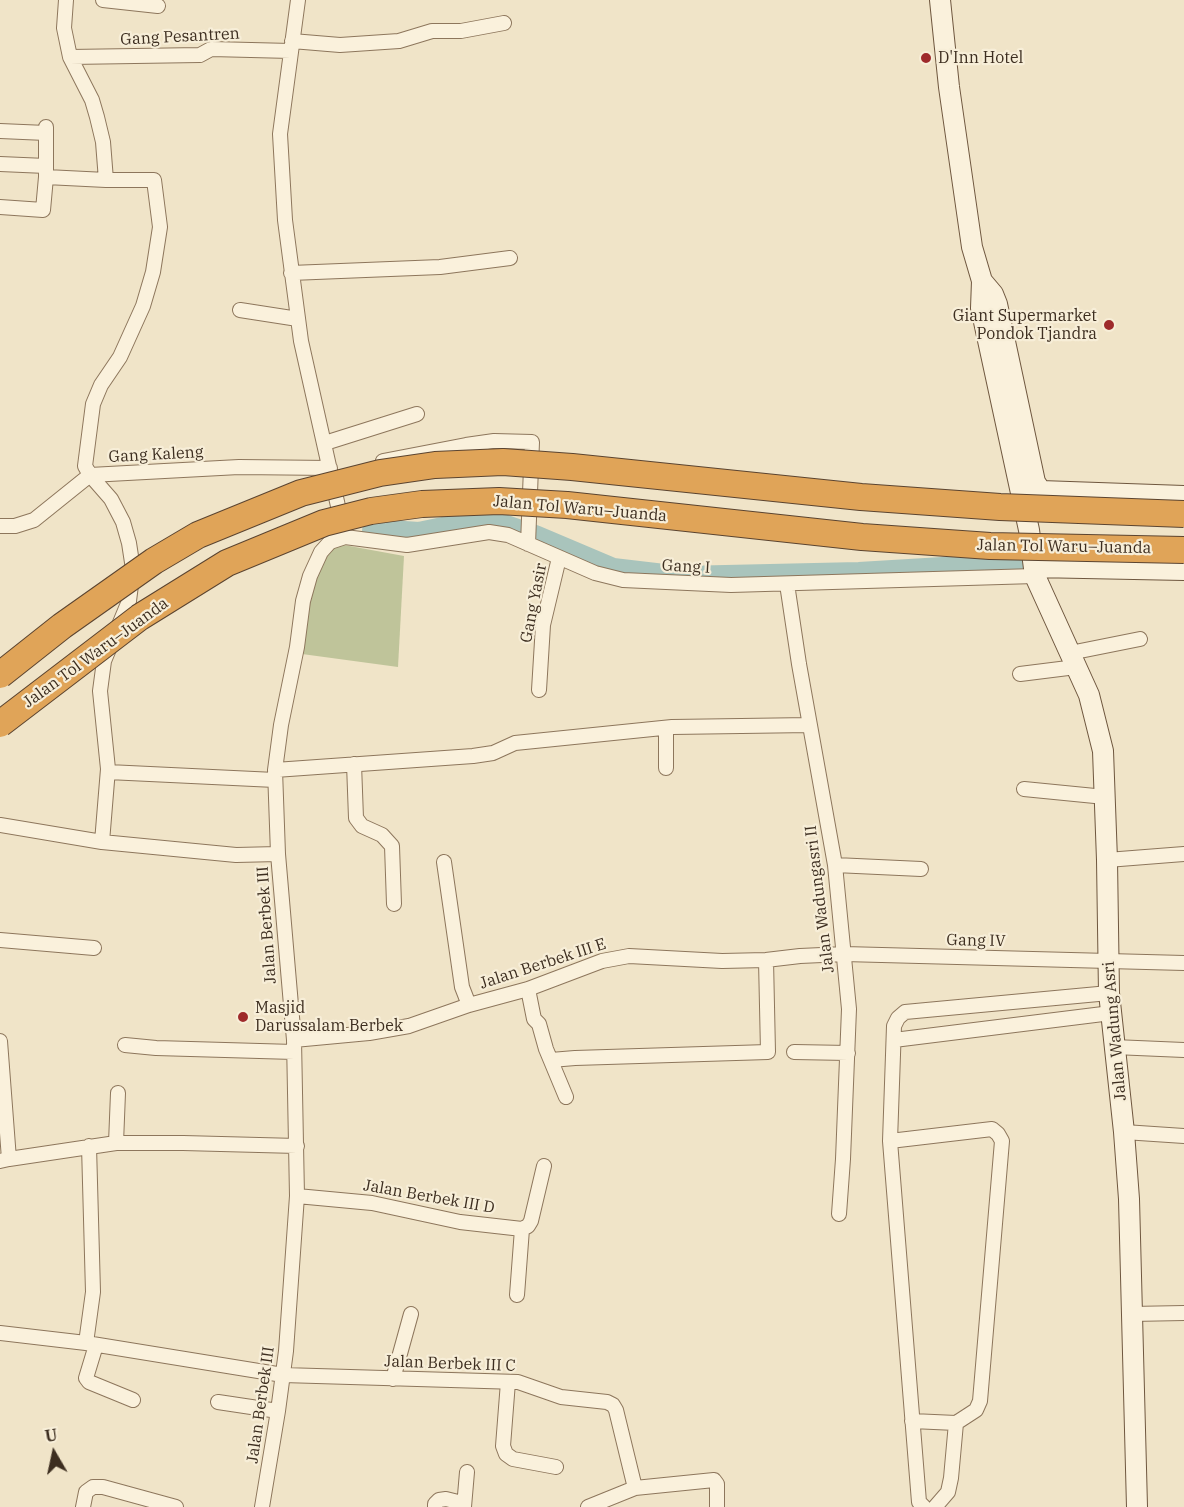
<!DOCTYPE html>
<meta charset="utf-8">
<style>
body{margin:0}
#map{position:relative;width:1184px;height:1507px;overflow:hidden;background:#f0e4c8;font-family:"IBM Plex Serif",serif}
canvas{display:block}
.north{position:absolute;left:24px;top:1423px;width:60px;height:60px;-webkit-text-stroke:4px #f7eed8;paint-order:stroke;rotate:351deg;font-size:16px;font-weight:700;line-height:24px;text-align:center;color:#3d2e20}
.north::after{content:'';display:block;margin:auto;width:21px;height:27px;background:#3d2e20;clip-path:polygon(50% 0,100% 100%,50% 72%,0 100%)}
</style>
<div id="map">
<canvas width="1184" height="1507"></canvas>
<div class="north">U</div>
</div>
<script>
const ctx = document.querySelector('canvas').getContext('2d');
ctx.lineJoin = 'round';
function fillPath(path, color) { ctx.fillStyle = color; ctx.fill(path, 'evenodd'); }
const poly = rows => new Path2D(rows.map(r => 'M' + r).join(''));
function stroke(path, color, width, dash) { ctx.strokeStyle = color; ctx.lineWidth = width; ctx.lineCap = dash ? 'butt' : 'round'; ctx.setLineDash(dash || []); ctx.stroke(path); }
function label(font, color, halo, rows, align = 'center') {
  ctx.font = font + ' "IBM Plex Serif",serif'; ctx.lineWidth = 4.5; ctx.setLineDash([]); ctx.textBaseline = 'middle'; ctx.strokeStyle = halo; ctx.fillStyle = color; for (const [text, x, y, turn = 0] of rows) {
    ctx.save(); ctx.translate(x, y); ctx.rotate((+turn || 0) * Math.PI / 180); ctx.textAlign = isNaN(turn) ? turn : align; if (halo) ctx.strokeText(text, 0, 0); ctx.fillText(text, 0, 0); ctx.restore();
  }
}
fillPath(poly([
 [344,545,404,556,398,667,302,654,313,579,331,549]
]), '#bfc49a');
stroke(poly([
 [374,531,419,534,486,520,535,537,613,570,681,578,859,574,1026,564]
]), '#a9c4bc', 24);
const street = poly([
 [66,0,64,28,70,57,92,100,97,117,103,142,106,180,154,180,160,227,153,272,143,306,120,357,101,385,93,404,85,466,90,475,111,499,123,522,129,543,133,569,129,601,104,661,100,691,108,769,102,842],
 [103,0,158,6],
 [298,0,280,134,285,220,301,341,342,524],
 [292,41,340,45,399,41,432,31,461,31,504,23],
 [70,57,200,55,211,49,291,51],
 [0,131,46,133],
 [0,164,46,166],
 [46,177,46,127],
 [0,207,43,210,46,177,106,180],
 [291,273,440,267,510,258],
 [240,310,298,319],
 [325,443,417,414],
 [383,461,466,445,494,441,532,442,528,544],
 [0,526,15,526,34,520,90,475,239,467,330,468],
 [787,584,799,664,835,865,849,1009,843,1159,839,1214],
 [1070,653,1140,639],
 [1020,674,1076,667],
 [539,690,543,625,559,558],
 [354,764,356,818,362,826,382,835,392,846,394,904],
 [666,768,666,728],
 [275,770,473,756,493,753,515,743,672,727,810,725],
 [108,772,275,780],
 [1024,789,1105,797],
 [0,825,102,842,236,855,278,854],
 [1107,860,1184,854],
 [444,862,462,987,469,1005],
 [835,865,921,869],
 [0,940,94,948],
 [528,989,534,1019,539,1024,546,1049,566,1097],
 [294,1040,369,1033,409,1026,469,1005,528,989,602,961,629,956,722,961,766,960,800,956,844,954,1184,963],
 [894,1040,1111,1013],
 [0,1041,9,1159,0,1161],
 [125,1045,156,1048,294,1052],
 [1114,1047,1184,1050],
 [794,1052,848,1053],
 [551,1060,575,1058,768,1052,766,960],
 [1124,1132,1184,1136],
 [890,1141,992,1129,998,1134,1002,1141,980,1401,976,1410,956,1423,912,1421],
 [116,1143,118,1093],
 [89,1146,93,1292,86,1343,283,1375,518,1382,561,1397,607,1402,613,1405,616,1410,635,1488],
 [9,1159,116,1143,183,1143,297,1146],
 [297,1196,372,1203,460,1222,522,1229,528,1226,531,1221,544,1166],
 [517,1295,522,1229],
 [1131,1314,1184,1313],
 [0,1333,86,1343],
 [96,1345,86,1378,89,1382,133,1400],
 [393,1379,411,1314],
 [508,1382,503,1446,506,1454,513,1459,556,1467],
 [218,1402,278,1411],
 [83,1507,86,1492,93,1487,103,1487,176,1507],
 [262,1507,278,1411,286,1351,297,1196,294,1040,278,854,275,770,281,725,297,647,303,601,310,576,321,552,330,542,345,537,407,545,489,532,508,535,595,573,623,580,731,585,1035,576],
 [435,1507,435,1504,439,1500,446,1499,462,1503,464,1507],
 [464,1507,467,1472],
 [588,1507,635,1488,714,1480,717,1484,717,1507],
 [924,1507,919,1502,890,1141,894,1026,898,1018,905,1012,1109,993],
 [935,1507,948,1492,951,1478,956,1423]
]);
const secondary = poly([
 [940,0,949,87,972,247,982,281,981,308,1029,530,1035,576,1089,695,1103,751,1107,860,1109,993,1124,1132,1129,1199,1137,1507],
 [982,281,993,294,997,304,1035,482,1041,491],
 [1041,491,1184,496],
 [1034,567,1184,570]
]);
stroke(street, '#8d765c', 16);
stroke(secondary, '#6f573f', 22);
stroke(street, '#faf1dc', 14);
stroke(secondary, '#faf1dc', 20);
const highwayBridge = poly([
 [0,675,62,626,154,561,198,535,301,493,380,473,435,465,503,462,572,467,861,497,1000,507,1184,514],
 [0,724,140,617,227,563,324,523,371,511,422,504,499,501,567,505,862,537,990,546,1184,550]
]);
stroke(highwayBridge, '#5b4430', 28, []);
stroke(highwayBridge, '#e0a458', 26);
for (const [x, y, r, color] of [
 [926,58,6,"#9e2a2b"],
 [1109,325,6,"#9e2a2b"],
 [243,1017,6,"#9e2a2b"]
]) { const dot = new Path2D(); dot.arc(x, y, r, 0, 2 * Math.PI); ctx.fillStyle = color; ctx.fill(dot); stroke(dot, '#f7eed8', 2); }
label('16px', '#3d2e20', '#f7eed8', [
 ["Gang Pesantren",180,37,-3],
 ["Gang Kaleng",156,455,-3],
 ["Jalan Tol Waru–Juanda",580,509,5],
 ["Jalan Tol Waru–Juanda",1064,547,1],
 ["Gang I",686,567,3],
 ["Gang Yasir",534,603,-79],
 ["Jalan Tol Waru–Juanda",96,653,-36],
 ["Jalan Wadungasri II",820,899,-97],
 ["Jalan Berbek III",267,925,-94],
 ["Gang IV",976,941,1],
 ["Jalan Berbek III E",543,964,-18],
 ["Jalan Wadung Asri",1115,1031,-95],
 ["Jalan Berbek III D",429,1197,10],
 ["Jalan Berbek III C",450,1364,2],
 ["Jalan Berbek III",261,1405,-82]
]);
label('16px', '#3d2e20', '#f7eed8', [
 ["D'Inn Hotel",938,58],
 ["Giant Supermarket",1097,316,"right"],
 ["Pondok Tjandra",1097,334,"right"],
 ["Masjid",255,1008],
 ["Darussalam Berbek",255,1026]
], 'left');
</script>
